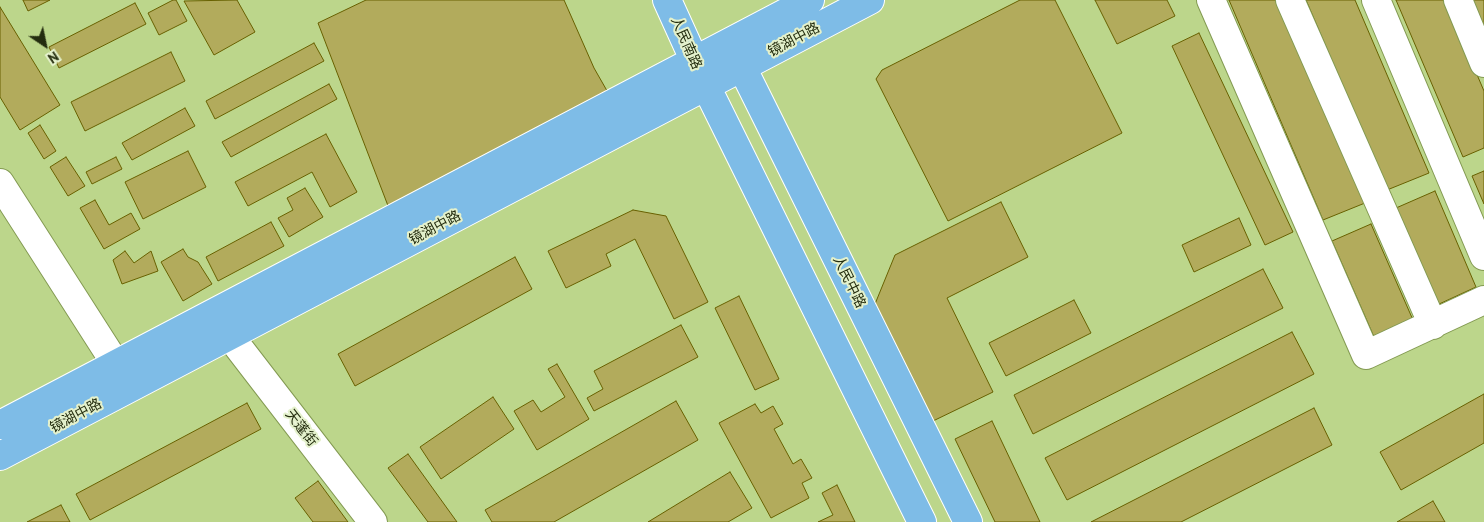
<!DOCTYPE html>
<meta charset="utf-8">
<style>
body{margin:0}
#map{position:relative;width:1484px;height:522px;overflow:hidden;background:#bcd68b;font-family:"PT Sans",sans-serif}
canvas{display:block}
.north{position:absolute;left:20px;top:20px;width:50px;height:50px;-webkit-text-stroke:4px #e4f1cc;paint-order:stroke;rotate:146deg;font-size:14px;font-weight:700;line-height:20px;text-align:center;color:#242d0f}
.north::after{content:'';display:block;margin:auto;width:18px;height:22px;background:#242d0f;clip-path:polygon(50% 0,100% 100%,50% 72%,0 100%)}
</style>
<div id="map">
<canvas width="1484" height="522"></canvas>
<div class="north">N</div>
</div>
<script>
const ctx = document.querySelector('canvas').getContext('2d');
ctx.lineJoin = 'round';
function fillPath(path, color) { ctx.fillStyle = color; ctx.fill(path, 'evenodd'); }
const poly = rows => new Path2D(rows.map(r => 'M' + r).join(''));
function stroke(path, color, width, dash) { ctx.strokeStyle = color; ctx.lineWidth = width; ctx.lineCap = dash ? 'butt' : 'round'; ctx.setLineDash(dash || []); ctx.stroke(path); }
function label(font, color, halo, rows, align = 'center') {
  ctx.font = font + ' "PT Sans","Noto Sans SC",sans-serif'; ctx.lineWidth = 4; ctx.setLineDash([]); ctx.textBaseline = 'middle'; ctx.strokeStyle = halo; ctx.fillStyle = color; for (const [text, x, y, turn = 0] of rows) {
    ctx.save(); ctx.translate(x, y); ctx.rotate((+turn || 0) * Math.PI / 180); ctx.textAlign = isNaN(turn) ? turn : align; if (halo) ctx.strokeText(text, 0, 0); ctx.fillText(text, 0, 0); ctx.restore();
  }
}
const building = poly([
 [23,0,50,0,28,11,23,0],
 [173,0,176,0,187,21,159,35,148,13,173,0],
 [237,0,255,32,214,55,184,1,237,0],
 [366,0,564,0,594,68,614,103,390,211,318,23,366,0],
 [1020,0,1055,0,1122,133,948,221,876,79,882,70,1020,0],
 [1095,0,1167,0,1175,16,1117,44,1095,0],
 [1229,0,1278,0,1365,203,1323,220,1229,0],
 [1306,0,1355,0,1429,173,1387,190,1306,0],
 [1396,0,1445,0,1484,91,1484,148,1463,157,1396,0],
 [1470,0,1484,0,1484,32,1470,0],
 [135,3,146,24,59,68,49,47,135,3],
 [0,7,60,105,20,130,0,97,0,7],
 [1199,33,1293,232,1265,245,1172,46,1199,33],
 [314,43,324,61,215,119,206,101,314,43],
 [171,52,185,81,85,131,71,102,171,52],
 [329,84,337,99,231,157,222,142,329,84],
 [185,108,195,126,132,160,122,143,185,108],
 [40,125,56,151,44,159,28,133,40,125],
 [326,134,357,192,330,207,312,172,248,206,235,182,326,134],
 [188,151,206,187,143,219,125,182,188,151],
 [66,157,85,186,68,196,50,167,66,157],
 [116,157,122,169,92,184,86,172,116,157],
 [1484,171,1484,204,1472,176,1484,171],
 [305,188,323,217,289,237,278,218,293,210,287,198,305,188],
 [1435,191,1476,287,1437,305,1396,208,1435,191],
 [95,200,109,225,131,213,140,229,104,249,80,208,95,200],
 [1001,202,1028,257,947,298,993,392,933,421,875,304,895,255,1001,202],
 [633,210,666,216,708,302,674,319,635,239,606,254,611,266,566,288,548,251,633,210],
 [1239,218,1251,245,1194,272,1182,245,1239,218],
 [271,222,284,246,218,281,206,257,271,222],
 [1371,224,1413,320,1374,337,1332,241,1371,224],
 [183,249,188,257,198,262,212,284,183,301,161,262,183,249],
 [125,251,134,263,151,251,158,271,122,284,113,260,125,251],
 [515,257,532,289,355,386,338,354,515,257],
 [1263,269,1283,308,1033,434,1014,395,1263,269],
 [739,296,779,379,755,390,715,308,739,296],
 [1074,300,1091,333,1006,376,989,343,1074,300],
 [681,325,698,357,594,411,587,398,603,389,594,371,681,325],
 [1292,332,1314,374,1067,500,1045,458,1292,332],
 [557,364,589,419,537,450,514,411,533,400,541,412,565,397,548,369,557,364],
 [1484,394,1484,443,1401,490,1380,452,1484,394],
 [493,397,514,429,441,479,420,447,493,397],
 [676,401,698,440,554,522,492,522,485,510,676,401],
 [247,403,261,429,90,520,76,494,247,403],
 [755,404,761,413,773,406,783,424,774,429,793,464,801,459,812,478,802,483,809,498,771,518,719,423,755,404],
 [1314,408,1332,445,1181,522,1091,522,1314,408],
 [992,421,1040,522,995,522,955,439,992,421],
 [408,454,457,522,428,522,388,468,408,454],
 [730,472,752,508,728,522,648,522,730,472],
 [318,481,348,522,313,522,295,498,318,481],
 [837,485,855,522,818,522,833,515,822,493,837,485],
 [1433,501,1445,522,1397,522,1433,501],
 [61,505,70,522,27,522,61,505]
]);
fillPath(building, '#b2ab5c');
stroke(building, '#686000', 1);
const minor = poly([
 [1211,0,1366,355,1484,300],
 [1290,0,1433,325],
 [1376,0,1484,256],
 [1458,0,1484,63],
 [0,183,128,383],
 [229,335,373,522]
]);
const major = poly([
 [667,0,706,86,922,522],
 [734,51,968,522],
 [0,425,810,0],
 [0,456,870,0]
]);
stroke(minor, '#839a52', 30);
stroke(major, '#fff', 30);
stroke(minor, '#fff', 28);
stroke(major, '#7ebce7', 28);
label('14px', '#242d0f', '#e4f1cc', [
 ["镜湖中路",794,40,-28],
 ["人民南路",686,43,66],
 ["镜湖中路",435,228,-28],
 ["人民中路",849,282,64],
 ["镜湖中路",76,416,-28],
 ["天蓬街",301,428,52]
]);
</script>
